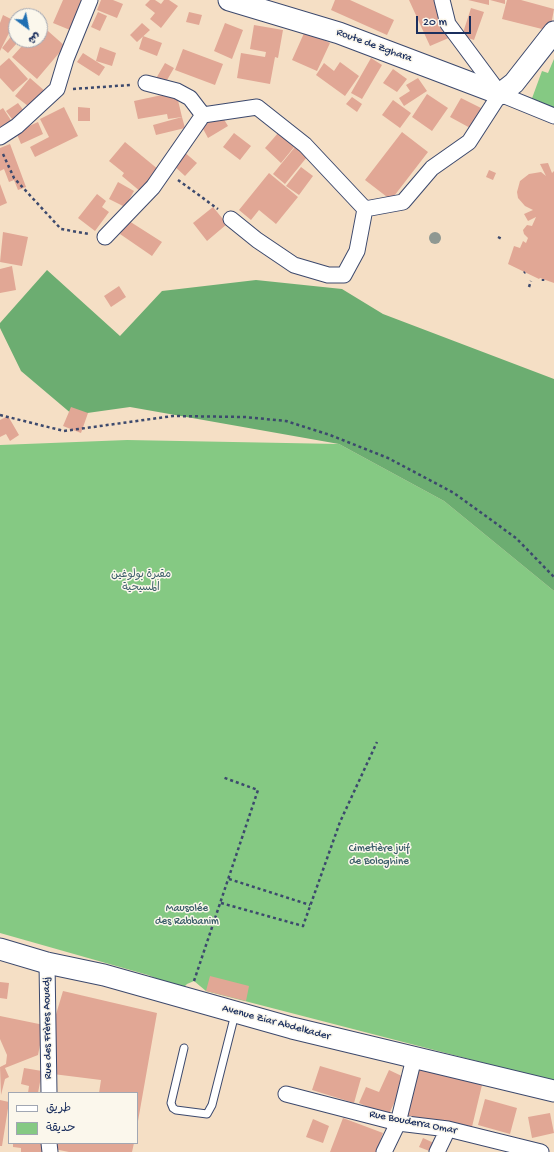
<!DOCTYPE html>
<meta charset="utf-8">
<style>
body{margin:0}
#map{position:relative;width:554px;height:1152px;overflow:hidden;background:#f5dfc5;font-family:"Gochi Hand","Playpen Sans Arabic",sans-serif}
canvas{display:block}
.legend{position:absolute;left:8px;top:1092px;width:130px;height:52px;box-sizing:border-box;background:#fbf7ec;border:1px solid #a1a7b3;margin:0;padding:5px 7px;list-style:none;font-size:12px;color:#1b2f5e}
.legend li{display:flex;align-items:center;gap:8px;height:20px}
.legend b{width:20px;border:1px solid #a1a7b3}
.north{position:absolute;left:8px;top:8px;width:40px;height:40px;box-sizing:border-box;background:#fbf7ec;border:1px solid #a1a7b3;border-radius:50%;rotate:148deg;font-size:11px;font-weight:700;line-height:16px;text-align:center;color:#1b2f5e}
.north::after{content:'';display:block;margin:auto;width:14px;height:18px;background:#1f6fb2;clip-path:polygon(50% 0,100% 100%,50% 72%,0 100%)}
.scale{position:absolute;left:416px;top:16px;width:55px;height:18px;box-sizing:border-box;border:2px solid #1b2f5e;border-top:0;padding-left:5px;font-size:12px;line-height:14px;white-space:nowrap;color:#1b2f5e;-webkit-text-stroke:3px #fbf7ec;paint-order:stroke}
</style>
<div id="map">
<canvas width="554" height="1152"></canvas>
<ul class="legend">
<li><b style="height:5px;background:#fff"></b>طريق</li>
<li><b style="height:11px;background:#85c983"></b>حديقة</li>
</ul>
<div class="north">ش</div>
<div class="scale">20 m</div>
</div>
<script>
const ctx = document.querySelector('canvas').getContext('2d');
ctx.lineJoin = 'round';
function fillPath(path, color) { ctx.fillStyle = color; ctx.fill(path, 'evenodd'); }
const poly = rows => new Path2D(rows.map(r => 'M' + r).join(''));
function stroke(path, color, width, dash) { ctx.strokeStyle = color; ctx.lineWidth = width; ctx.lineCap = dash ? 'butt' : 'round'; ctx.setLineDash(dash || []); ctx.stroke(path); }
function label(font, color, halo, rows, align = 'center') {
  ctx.font = font + ' "Gochi Hand","Playpen Sans Arabic",sans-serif'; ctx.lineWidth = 3; ctx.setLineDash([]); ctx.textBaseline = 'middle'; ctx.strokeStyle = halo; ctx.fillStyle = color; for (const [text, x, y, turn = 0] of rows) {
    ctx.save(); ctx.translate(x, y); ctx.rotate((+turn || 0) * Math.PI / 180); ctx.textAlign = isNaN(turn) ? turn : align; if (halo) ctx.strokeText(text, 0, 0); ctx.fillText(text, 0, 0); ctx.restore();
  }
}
fillPath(poly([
 [554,59,554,110,531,101,542,71,548,73],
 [127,440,339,444,444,501,554,591,554,1081,206,991,194,981,187,984,182,989,148,975,0,933,0,445]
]), '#85c983');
fillPath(poly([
 [47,270,120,336,162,291,256,280,342,289,383,314,554,379,554,591,444,501,339,444,130,407,73,415,21,371,0,328,0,323]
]), '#6cad71');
fillPath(poly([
 [63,0,84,0,70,30,53,23],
 [101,0,113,0,123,4,117,18,97,10],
 [150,0,155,0,161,4,164,0,169,0,178,6,161,28,150,19,155,13,145,5],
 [335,0,350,0,394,20,387,35,331,10],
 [409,0,434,0,451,37,430,46],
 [468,0,489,0,489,5],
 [490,0,505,0,505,4],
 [507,0,521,0,554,9,550,31,502,19],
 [471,8,484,12,474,40,462,36],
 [98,12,107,16,100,31,91,27],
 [189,12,202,15,199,25,186,22],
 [3,15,15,21,0,51,0,23],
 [142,23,150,30,137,42,130,35],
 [225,23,243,30,232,59,214,51],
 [40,24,65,46,37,79,12,57,22,46,18,42,8,53,2,48,16,30,16,40,40,40],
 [254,25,283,30,278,58,275,57,270,84,237,78,241,53,265,57,266,52,250,49],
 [305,31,330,43,317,71,292,60],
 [143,36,162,43,157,56,139,49],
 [100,47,116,53,112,66,96,61],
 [183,49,223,64,215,85,175,70],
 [83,53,105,67,99,76,77,62],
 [9,58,28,79,13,92,0,78,0,66],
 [371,58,382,65,362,99,351,93],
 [340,62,359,76,345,96,316,75,324,63,334,71],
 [165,63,174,68,163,87,154,82],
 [393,69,407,79,397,92,383,83],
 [30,78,46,92,32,109,15,96],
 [418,78,427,91,404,106,399,98,410,91,406,85],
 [176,92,182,117,168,119,167,114,138,119,134,101],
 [427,94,448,108,432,131,412,117],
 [352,97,362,104,357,112,346,104],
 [461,98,483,109,472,129,450,117],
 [393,100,411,113,400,128,382,115],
 [18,103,27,115,15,123,6,111],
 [64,107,78,136,35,157,30,147,49,137,40,119],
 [78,107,90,108,90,121,78,121],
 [3,108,14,125,0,135,0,110],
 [220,113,228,126,208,138,201,125],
 [182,117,185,128,156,135,153,125],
 [38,122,43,134,21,144,16,132],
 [279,132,295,146,281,163,265,148],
 [402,132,428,152,391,200,365,180],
 [234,133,251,146,240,160,223,147],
 [125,142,159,170,141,192,122,176,124,173,109,161],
 [10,144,26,187,18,190,14,180,9,182,4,169,0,171,0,148],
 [295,147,307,157,285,184,273,174],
 [183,151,197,163,185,176,171,163],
 [548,163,552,173,554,171,554,283,540,278,539,279,508,264,514,246,520,248,523,241,526,243,528,238,524,234,523,230,527,225,532,226,536,217,528,221,524,214,533,210,525,206,518,198,517,192,520,181,529,174,541,172,546,176,540,164],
 [301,167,313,176,299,195,286,186],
 [489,170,496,173,493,180,486,177],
 [269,173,298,197,276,224,259,210,251,220,239,210],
 [118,182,134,191,125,207,109,199],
 [0,184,7,203,0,206],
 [97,194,106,201,102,207,109,212,95,231,78,218],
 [213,207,227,224,207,241,193,223],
 [129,221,162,242,152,256,120,234],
 [3,232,28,237,22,266,0,262],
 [12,266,16,290,0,293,0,269],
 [119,286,126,297,111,307,104,296],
 [71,407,88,413,81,433,63,426],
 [8,416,19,435,10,441,6,434,0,437,0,420],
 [210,976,249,986,246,1001,206,991],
 [0,982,9,983,7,999,0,998],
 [63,991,157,1013,138,1121,137,1093,99,1093,101,1080,53,1074,51,1031],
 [0,1016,44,1025,38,1055,5,1068,9,1077,5,1079,1,1095,0,1067,6,1064,7,1055,0,1039],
 [320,1066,361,1078,354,1103,312,1090],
 [24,1068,42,1071,38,1093,28,1093,29,1086,21,1084],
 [417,1069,482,1085,471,1131,406,1116],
 [389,1070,406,1078,388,1116,359,1103,366,1087,379,1092],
 [485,1099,517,1108,510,1134,478,1125],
 [0,1100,9,1102,2,1146,0,1146],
 [550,1113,554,1133,532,1138,528,1117],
 [343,1118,383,1133,376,1152,330,1152],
 [313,1119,329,1126,323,1143,306,1137],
 [423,1138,436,1144,432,1152,419,1147],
 [13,1143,46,1143,45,1152,21,1152,21,1148,13,1147],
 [54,1143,134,1143,132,1152,69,1152,54,1149]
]), '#e1a795');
const lane = poly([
 [184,1048,171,1103,173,1108,176,1110,207,1114,212,1105,235,1014]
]);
const street = poly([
 [442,0,448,24,500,94],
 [146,83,177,91,190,98,203,115],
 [500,94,554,116],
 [0,137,17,126,57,89,66,59,90,0],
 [231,219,257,240,294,265,328,275,344,275,357,251,365,209,403,202,432,168,469,142,500,94],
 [105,237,153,187,203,115,257,107,305,145,365,209],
 [47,963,49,1093],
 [286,1094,398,1123,448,1129,541,1152],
 [49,1143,50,1152],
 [384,1152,398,1123,414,1058],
 [437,1152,448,1129]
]);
const secondary = poly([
 [229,0,339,33,500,94,514,83,554,32],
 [0,949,47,963,104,975,292,1028,554,1091]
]);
stroke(lane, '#3c496d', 9);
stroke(street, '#3c496d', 17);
stroke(secondary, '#3c496d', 23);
stroke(poly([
 [73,89,130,85],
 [3,154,14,178,61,229,89,234],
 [178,180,218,209],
 [498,237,502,239],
 [524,273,525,272],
 [543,281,543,279],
 [529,287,531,281],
 [0,415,64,431,173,416,245,417,286,421,330,435,388,458,454,493,516,538,554,577],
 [229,879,310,905],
 [221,903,303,926,340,822,377,742],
 [194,981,258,790,222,777]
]), '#3c496d', 2.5, [3, 3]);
stroke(lane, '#fff', 7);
stroke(street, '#fff', 15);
stroke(secondary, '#fff', 21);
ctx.fillStyle = '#8f9892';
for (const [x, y] of [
 [435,238]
]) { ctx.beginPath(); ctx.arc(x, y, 6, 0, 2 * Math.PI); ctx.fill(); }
label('11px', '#1b2f5e', '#fbf7ec', [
 ["Route de Zghara",374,46,20],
 ["Avenue Ziar Abdelkader",276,1023,15],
 ["Rue des Frères Aouadj",48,1028,-91],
 ["Rue Bouderra Omar",413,1123,11]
]);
label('11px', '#3b5d69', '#fbf7ec', [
 ["مقبرة بولوغين",141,575],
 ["المسيحية",141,588],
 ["Cimetière juif",379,849],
 ["de Bologhine",379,862],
 ["Mausolée",187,909],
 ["des Rabbanim",187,922]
]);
</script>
